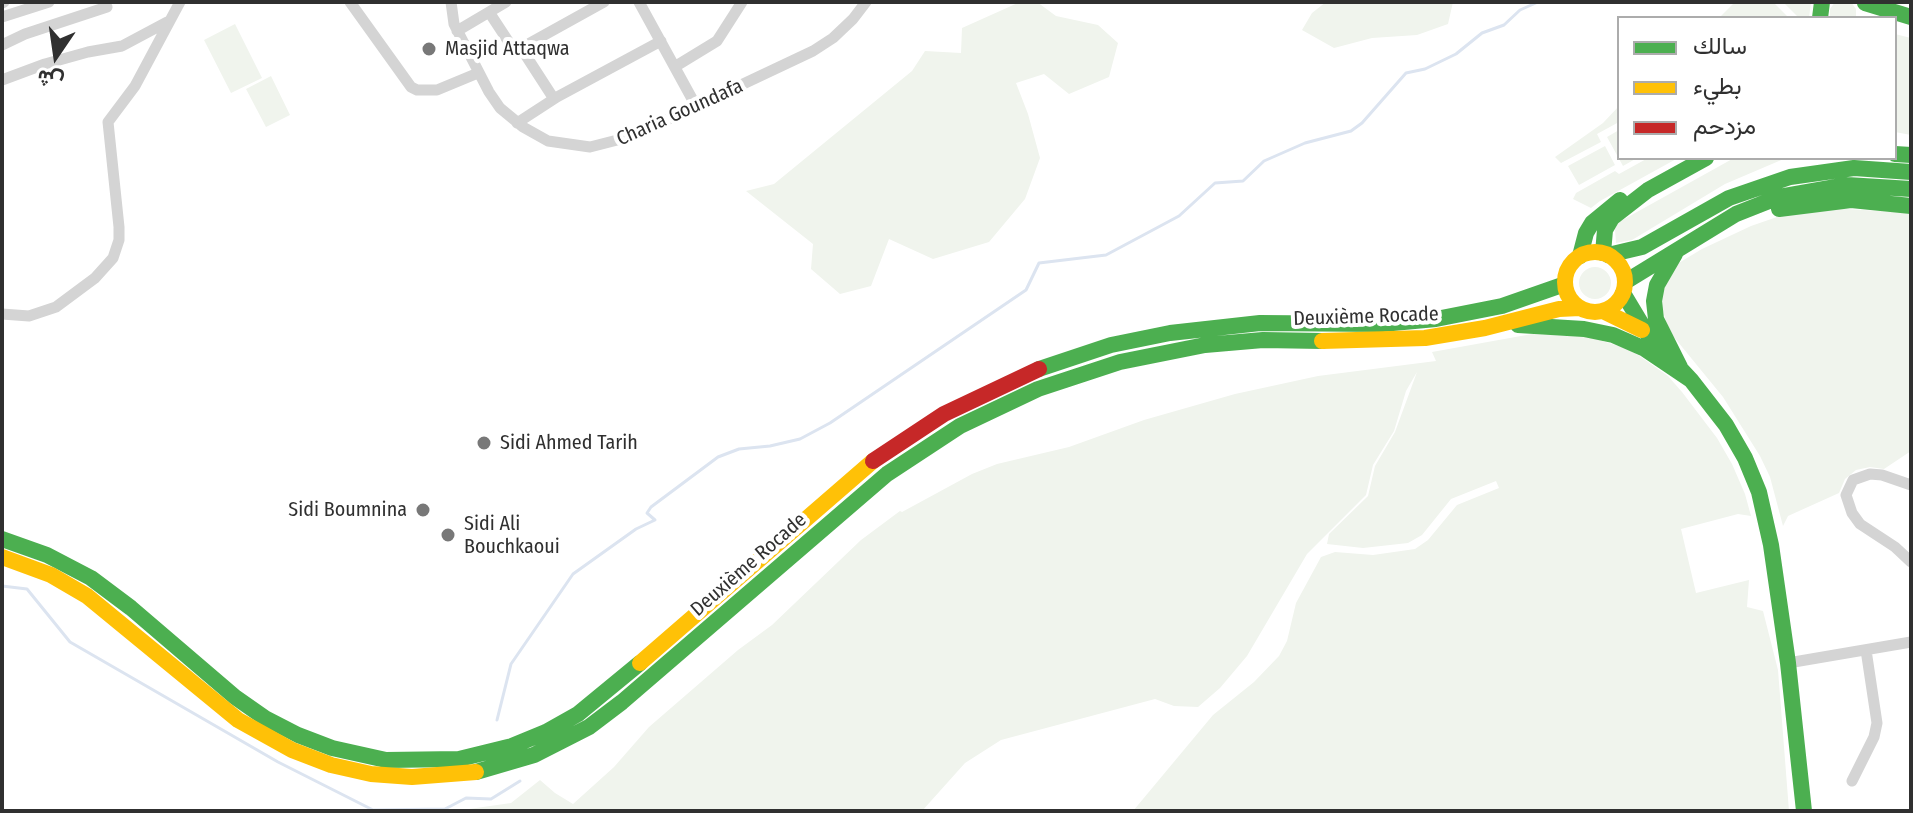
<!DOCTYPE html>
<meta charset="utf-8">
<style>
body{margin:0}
#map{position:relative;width:1913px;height:813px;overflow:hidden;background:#fff;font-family:"Fira Sans Condensed",Vazirmatn,sans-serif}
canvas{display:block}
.frame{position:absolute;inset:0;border:4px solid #303030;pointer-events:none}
.legend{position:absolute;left:1617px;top:16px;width:280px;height:144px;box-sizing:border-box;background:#fff;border:2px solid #acacac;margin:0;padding:10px 14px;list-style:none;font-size:24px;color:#303030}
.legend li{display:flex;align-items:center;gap:16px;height:40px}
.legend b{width:40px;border:2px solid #acacac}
.north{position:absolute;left:16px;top:16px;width:80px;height:80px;-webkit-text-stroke:6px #fff;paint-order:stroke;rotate:193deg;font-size:22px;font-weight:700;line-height:32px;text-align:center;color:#303030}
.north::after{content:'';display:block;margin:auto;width:28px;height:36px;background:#303030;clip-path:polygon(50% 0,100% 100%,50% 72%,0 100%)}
</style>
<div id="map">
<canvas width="1913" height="813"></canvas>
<div class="frame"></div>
<ul class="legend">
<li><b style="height:10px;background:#4caf50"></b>سالك</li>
<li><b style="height:10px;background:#ffc107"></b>بطيء</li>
<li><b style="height:10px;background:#c62828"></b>مزدحم</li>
</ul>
<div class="north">ش</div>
</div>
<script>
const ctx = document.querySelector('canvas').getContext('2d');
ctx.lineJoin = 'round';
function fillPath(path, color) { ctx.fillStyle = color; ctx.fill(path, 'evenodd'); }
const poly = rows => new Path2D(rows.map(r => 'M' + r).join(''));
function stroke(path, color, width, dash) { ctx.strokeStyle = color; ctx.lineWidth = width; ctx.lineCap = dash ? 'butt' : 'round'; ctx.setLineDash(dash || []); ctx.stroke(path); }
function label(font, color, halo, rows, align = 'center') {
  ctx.font = font + ' "Fira Sans Condensed",sans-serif'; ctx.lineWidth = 8; ctx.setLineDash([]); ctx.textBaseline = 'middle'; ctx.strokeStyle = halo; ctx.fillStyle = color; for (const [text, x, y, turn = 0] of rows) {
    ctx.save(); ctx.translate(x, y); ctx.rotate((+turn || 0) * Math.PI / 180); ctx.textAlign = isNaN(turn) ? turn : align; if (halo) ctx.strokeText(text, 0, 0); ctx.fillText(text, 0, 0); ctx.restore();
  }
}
fillPath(poly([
 [1020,2,1037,2,1056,16,1098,25,1118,43,1109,77,1069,94,1044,74,1016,83,1028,114,1040,158,1025,199,989,242,933,259,889,239,871,286,840,294,811,269,813,244,746,191,774,184,912,71,925,51,961,53,962,28],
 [1326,2,1453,2,1448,24,1417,35,1372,38,1334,48,1302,30,1312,13],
 [1735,2,1773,2,1789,18,1719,18],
 [1783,2,1811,2,1809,18,1799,18],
 [1835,2,1851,2,1856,9,1856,18,1830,18,1830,9],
 [235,24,262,78,231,93,204,40],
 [1895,34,1911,38,1911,135,1895,132],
 [271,76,290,115,266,127,246,89],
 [1619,106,1619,122,1597,134,1601,142,1561,163,1555,157,1603,123],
 [1619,130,1619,158,1637,158,1623,166,1607,137],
 [1605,146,1615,165,1579,185,1568,166],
 [1648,158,1678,158,1600,201,1591,208,1573,199,1576,193,1615,171,1619,174],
 [1734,158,1786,158,1725,184,1632,240,1616,243,1615,229,1619,222],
 [1831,208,1911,213,1911,451,1884,469,1870,467,1856,470,1845,479,1839,493,1788,516,1783,526,1770,477,1760,456,1723,397,1669,331,1660,301,1672,267,1702,249,1751,226,1777,217],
 '1579 283a16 16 0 1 1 32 0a16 16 0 1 1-32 0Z',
 [1532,334,1590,337,1631,350,1668,376,1682,392,1717,438,1732,464,1745,494,1751,516,1738,514,1681,529,1696,593,1749,580,1747,607,1763,611,1778,670,1789,811,1133,811,1213,715,1254,682,1279,656,1287,641,1296,603,1321,557,1335,552,1373,555,1415,549,1428,540,1457,505,1499,488,1496,481,1451,499,1422,535,1408,543,1363,548,1327,544,1329,534,1368,496,1375,466,1395,432,1417,372,1406,391,1394,431,1373,465,1366,495,1307,554,1247,656,1220,688,1198,707,1174,706,1155,699,1001,740,965,763,922,811,455,811,511,803,540,780,555,793,573,804,614,767,649,727,738,650,772,625,861,540,900,511,902,512,972,474,997,464,1069,447,1144,420,1235,394,1318,376,1436,361,1432,352]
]), '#f0f4ed');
stroke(poly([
 [2,586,27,589,70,642,278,762,373,810,445,809,466,798,491,799,520,781],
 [497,720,511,664,573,574,636,529,655,520,647,513,651,507,718,457,739,449,770,446,800,439,830,423,1026,290,1039,263,1106,255,1179,216,1215,183,1243,181,1264,161,1305,143,1351,131,1362,123,1406,73,1425,69,1456,54,1482,33,1504,25,1520,10,1538,2]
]), '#dce4f0', 3);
stroke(poly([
 [350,2,411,87,417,90,437,90,478,73],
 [451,2,454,24,489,92,500,108,523,127,548,141,590,147,633,136,813,51,833,38,853,19,866,2],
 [639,2,696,106],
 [2,3,4,2],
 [489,12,510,44,521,48,554,99],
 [2,17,49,2],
 [457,31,506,2],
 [2,45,25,34,107,7],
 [521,48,604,2],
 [676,66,717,41,742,2],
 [2,80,45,64,88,52,122,46,167,22],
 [517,123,557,97,661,41],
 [2,314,29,316,56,307,95,278,113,258,119,240,119,227,108,122,135,86,180,2],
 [1911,485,1882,475,1870,474,1853,480,1846,495,1852,513,1860,524,1895,547,1911,562],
 [1788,663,1911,642],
 [1852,781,1874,737,1877,723,1866,650]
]), '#d4d4d4', 11);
stroke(poly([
 [1865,3,1911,17],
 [1820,18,1822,2],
 [1895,154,1911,155],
 [1779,209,1851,200,1911,206],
 [1603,253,1605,230,1612,218,1648,190,1706,158],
 [1675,254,1657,285,1654,301,1656,319,1680,367],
 [1608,255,1642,247,1729,198,1790,177,1854,168,1911,172],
 [1580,256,1586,233,1592,223,1620,200],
 [1625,282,1736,214,1779,197,1847,185,1911,189],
 [1623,293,1647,333,1691,380,1726,425,1745,458,1759,492,1771,545,1788,663,1804,811],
 [1518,325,1584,329,1613,335,1645,349,1691,380],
 [1039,369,1111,345,1170,333,1260,323,1382,324,1436,319,1502,306,1565,284],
 [2,539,47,555,91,578,131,608,235,697,265,718,298,735,332,748,386,760,459,759,512,746,546,732,578,714,640,663],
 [476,772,534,755,589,727,622,702,887,474,960,426,1038,389,1120,362,1205,345,1263,340,1322,341]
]), '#4caf50', 16);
stroke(poly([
 '1565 282a30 30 0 1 1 60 0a30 30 0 1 1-60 0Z',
 [1603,311,1642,330],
 [1322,341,1425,338,1485,328,1559,309,1580,308],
 [2,557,51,575,87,596,238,720,292,750,331,765,371,774,412,777,476,772],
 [640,663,873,461]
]), '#ffc107', 16);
stroke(poly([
 [873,461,944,414,1039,369]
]), '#c62828', 16);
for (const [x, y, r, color] of [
 [429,49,8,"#787878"],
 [484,443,8,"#787878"],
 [423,510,8,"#787878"],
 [448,535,8,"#787878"]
]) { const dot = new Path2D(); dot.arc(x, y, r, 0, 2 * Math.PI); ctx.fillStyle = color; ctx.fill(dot); stroke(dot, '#fff', 3); }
label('20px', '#303030', '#fff', [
 ["Masjid Attaqwa",445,49],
 ["Sidi Ahmed Tarih",500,443],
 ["Sidi Boumnina",407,510,"right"],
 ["Sidi Ali",464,524],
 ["Bouchkaoui",464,547]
], 'left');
label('20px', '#303030', '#fff', [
 ["Charia Goundafa",680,113,-24],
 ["Deuxième Rocade",1366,317,-2],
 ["Deuxième Rocade",749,565,-41]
]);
</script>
